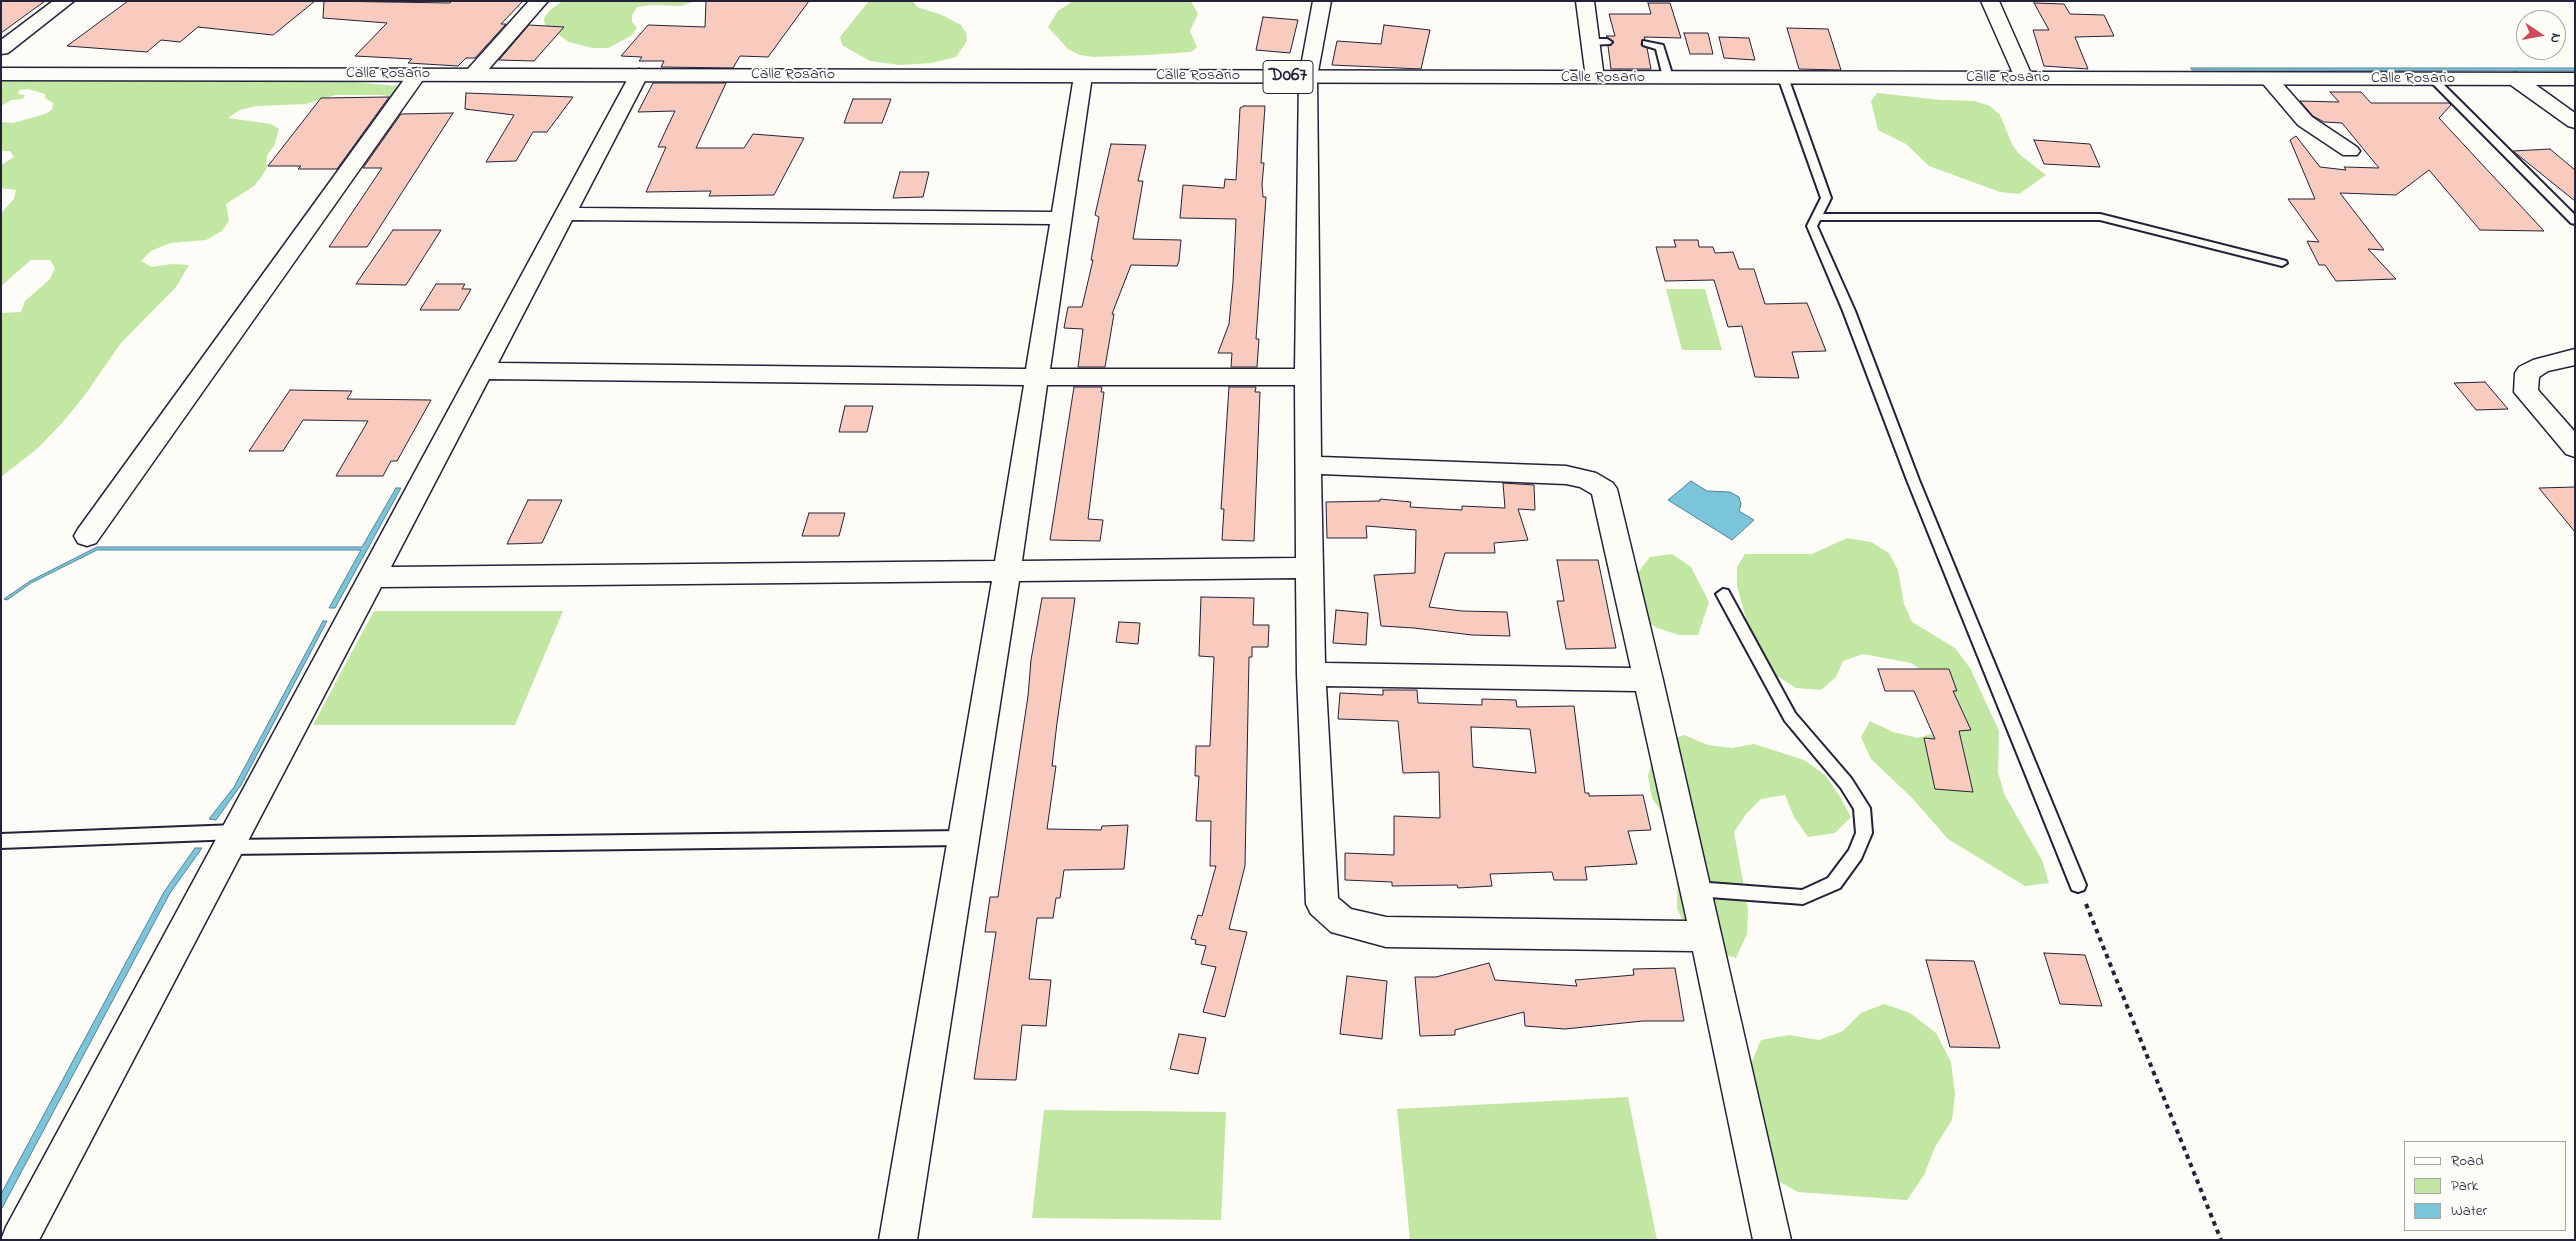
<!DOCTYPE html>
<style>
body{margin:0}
#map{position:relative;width:2576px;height:1241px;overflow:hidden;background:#fdfcf7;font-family:"Indie Flower",sans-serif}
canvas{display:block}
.frame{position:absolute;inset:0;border:2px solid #22223b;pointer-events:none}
.legend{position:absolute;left:2404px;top:1141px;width:162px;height:90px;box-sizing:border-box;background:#fdfcf7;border:1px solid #a5a5ac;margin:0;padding:6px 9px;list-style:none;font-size:15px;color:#22223b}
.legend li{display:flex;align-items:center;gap:10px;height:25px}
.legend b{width:25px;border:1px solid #a5a5ac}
.north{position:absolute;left:2516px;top:10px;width:50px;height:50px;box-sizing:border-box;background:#fdfcf7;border:1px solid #a5a5ac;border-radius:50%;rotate:102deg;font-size:14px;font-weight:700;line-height:20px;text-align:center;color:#22223b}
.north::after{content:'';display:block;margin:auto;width:18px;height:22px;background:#d1495b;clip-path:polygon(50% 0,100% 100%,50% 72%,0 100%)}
</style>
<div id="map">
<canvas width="2576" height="1241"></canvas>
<div class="frame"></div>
<ul class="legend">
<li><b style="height:6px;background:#fdfcf7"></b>Road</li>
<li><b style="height:14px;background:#c2e7a2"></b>Park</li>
<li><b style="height:14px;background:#7ac5da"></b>Water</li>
</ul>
<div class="north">N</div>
</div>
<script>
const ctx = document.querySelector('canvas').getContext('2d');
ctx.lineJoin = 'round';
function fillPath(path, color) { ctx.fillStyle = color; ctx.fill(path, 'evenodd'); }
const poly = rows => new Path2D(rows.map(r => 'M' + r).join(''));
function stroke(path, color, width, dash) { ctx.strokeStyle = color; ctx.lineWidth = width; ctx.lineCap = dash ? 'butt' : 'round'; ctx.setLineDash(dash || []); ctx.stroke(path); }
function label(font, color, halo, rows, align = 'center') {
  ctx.font = font + ' "Indie Flower",sans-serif'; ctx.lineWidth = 4; ctx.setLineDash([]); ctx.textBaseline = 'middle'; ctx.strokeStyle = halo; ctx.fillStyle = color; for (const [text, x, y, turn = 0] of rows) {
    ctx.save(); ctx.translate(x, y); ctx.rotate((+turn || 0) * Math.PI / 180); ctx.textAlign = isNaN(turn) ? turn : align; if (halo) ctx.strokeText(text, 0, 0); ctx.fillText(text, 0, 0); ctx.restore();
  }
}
fillPath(poly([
 [563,1,696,1,681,6,652,5,637,7,632,15,632,22,637,28,631,36,608,48,592,48,569,42,545,25,544,18,550,10],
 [869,1,913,1,917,7,942,15,961,25,966,33,967,41,956,57,931,63,900,65,870,61,842,45,840,37],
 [1073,1,1191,1,1198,14,1190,31,1197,47,1191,52,1146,55,1094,57,1080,55,1068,49,1048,27,1058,11],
 [1,80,333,80,418,88,408,95,394,97,381,95,335,95,306,104,257,106,240,110,228,118,271,124,279,129,274,146,267,155,266,164,268,166,262,176,254,186,226,204,229,221,222,231,206,240,170,243,151,251,141,261,152,267,172,264,189,265,176,287,120,344,85,395,63,422,38,448,1,477,1,313,21,312,25,301,50,279,55,268,50,260,31,260,1,286,1,213,14,199,16,190,1,188,1,165,14,157,10,151,1,151,1,122,13,123,45,114,52,110,53,103,45,98,45,94,28,89,19,90,18,94,25,95,23,99,11,100,1,106],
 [1877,93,1941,100,1975,101,1990,106,2000,115,2012,144,2019,154,2046,175,2019,194,2000,192,1929,166,1906,144,1878,130,1871,101],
 [1666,289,1705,289,1722,350,1682,350],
 [1847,538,1871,542,1889,553,1898,570,1904,604,1912,622,1955,648,1970,668,1999,731,1998,772,2004,794,2042,860,2049,883,2025,886,1948,839,1912,798,1871,759,1861,737,1870,721,1893,732,1918,738,1938,732,1932,677,1911,663,1863,654,1843,661,1836,677,1821,690,1796,688,1774,674,1760,658,1752,640,1737,586,1737,567,1745,554,1812,554],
 [1672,554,1691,567,1709,602,1698,635,1679,635,1657,628,1637,615,1630,583,1650,557],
 [374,611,563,611,515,725,313,725],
 [1684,735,1708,745,1732,748,1754,744,1804,760,1825,775,1839,795,1851,817,1835,833,1808,837,1794,817,1785,795,1761,799,1746,814,1734,832,1748,909,1747,934,1736,958,1709,951,1688,932,1677,908,1678,861,1666,819,1652,798,1648,776,1653,757,1664,742],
 [1884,1004,1910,1013,1936,1033,1951,1062,1955,1094,1952,1120,1935,1147,1924,1175,1907,1200,1798,1192,1767,1175,1747,1090,1751,1064,1761,1040,1789,1035,1819,1040,1843,1031,1861,1013],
 [1628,1097,1657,1240,1410,1240,1397,1109],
 [1044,1110,1226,1112,1221,1220,1032,1218]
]), '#c2e7a2');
const water = poly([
 [2191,68,2575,68,2575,71,2192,70,2191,68],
 [1691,481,1707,491,1730,492,1739,497,1741,504,1739,511,1754,520,1732,540,1668,500,1691,481],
 [396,488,401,488,335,608,329,608,361,550,97,550,31,583,7,600,4,599,30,581,97,547,362,547,396,488],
 [323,621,327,621,241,785,216,820,209,819,234,787,323,621],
 [195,848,202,848,170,893,1,1210,1,1194,164,892,195,848]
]);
fillPath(water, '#7ac5da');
stroke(water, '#57849a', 1);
const building = poly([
 [1,1,45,1,1,33,1,1],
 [128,1,315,1,273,35,198,27,180,42,161,40,147,52,67,46,128,1],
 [324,1,450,3,452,1,523,1,501,24,506,24,475,58,466,58,458,66,408,63,412,59,355,56,387,23,323,18,324,1],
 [706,1,809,1,768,57,740,56,733,68,661,67,664,61,639,61,642,57,621,56,648,25,705,27,706,1],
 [1648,3,1670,3,1681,38,1644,37,1645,39,1642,40,1641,45,1647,48,1651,69,1611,69,1608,46,1614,42,1606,36,1615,36,1609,14,1651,14,1648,3],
 [2034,3,2064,4,2070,14,2104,15,2114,36,2075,37,2088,69,2044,66,2033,30,2049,30,2034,3],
 [1263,17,1298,20,1290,53,1256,50,1263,17],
 [529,25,564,27,534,61,499,60,529,25],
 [1384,25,1430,30,1421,69,1332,65,1337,41,1381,44,1384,25],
 [1787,28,1828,29,1841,70,1799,69,1787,28],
 [1684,33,1708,33,1713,54,1690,54,1684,33],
 [1719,37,1749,38,1755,60,1724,58,1719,37],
 [653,83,726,83,696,148,744,148,753,134,804,138,774,195,709,196,711,191,646,192,666,147,658,147,675,111,638,112,653,83],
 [2330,92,2361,92,2371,103,2449,103,2451,105,2439,118,2544,231,2480,230,2429,170,2396,195,2340,193,2384,250,2368,249,2396,279,2336,281,2325,265,2319,265,2307,241,2319,242,2288,199,2315,199,2290,140,2296,136,2320,167,2346,170,2344,167,2379,168,2342,123,2324,122,2313,116,2300,101,2339,102,2330,92],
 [466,93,573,97,547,132,533,132,516,161,486,162,514,115,465,109,466,93],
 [389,97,337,169,298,169,301,166,268,166,321,98,389,97],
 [853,99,891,99,882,123,844,123,853,99],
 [1244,106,1265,106,1261,163,1264,163,1262,184,1263,197,1266,197,1256,339,1259,339,1257,367,1231,367,1232,353,1218,353,1229,324,1233,282,1236,219,1180,218,1183,185,1224,188,1225,179,1236,180,1240,108,1244,106],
 [453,113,367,247,329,247,382,168,363,168,401,114,453,113],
 [2034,140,2090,144,2100,167,2044,164,2034,140],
 [1111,144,1146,145,1138,181,1143,181,1133,239,1181,240,1179,261,1177,266,1131,265,1112,314,1114,314,1105,367,1078,367,1083,329,1064,328,1068,307,1082,307,1093,260,1091,260,1099,217,1095,215,1111,144],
 [2550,149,2575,170,2575,201,2513,151,2550,149],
 [900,172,929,172,923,197,893,198,900,172],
 [393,230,441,230,406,285,356,284,393,230],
 [1674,240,1698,240,1699,247,1713,247,1715,253,1733,252,1739,269,1754,269,1765,304,1807,303,1826,351,1792,352,1799,378,1755,377,1742,326,1728,327,1714,280,1665,281,1656,247,1676,247,1674,240],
 [436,284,465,284,462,289,471,289,459,310,420,310,436,284],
 [2485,382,2508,409,2476,410,2454,383,2485,382],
 [1074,387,1102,387,1101,392,1104,392,1088,519,1103,520,1100,541,1050,540,1074,387],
 [1229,387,1256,387,1255,392,1260,392,1254,541,1222,540,1224,509,1221,509,1229,387],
 [290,390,352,391,347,399,431,400,397,461,391,461,383,476,336,476,368,421,303,420,283,451,249,451,290,390],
 [845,406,873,406,867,432,839,432,845,406],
 [1503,483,1534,485,1535,510,1518,509,1528,540,1494,543,1495,553,1445,553,1429,607,1462,611,1507,612,1510,636,1472,635,1414,628,1381,626,1374,575,1415,573,1416,530,1366,526,1367,538,1327,538,1326,502,1380,501,1380,499,1411,502,1410,507,1462,510,1462,506,1505,508,1503,483],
 [2575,487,2575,532,2539,488,2575,487],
 [528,500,562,500,542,543,507,544,528,500],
 [809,513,845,513,839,536,802,536,809,513],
 [1557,560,1598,560,1616,648,1566,649,1557,601,1564,601,1557,560],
 [1201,597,1254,598,1253,625,1269,625,1268,647,1252,647,1252,657,1249,657,1245,866,1229,929,1247,932,1225,1017,1203,1012,1216,967,1201,964,1206,946,1195,944,1196,940,1191,939,1198,915,1202,916,1216,866,1210,866,1211,821,1196,821,1199,776,1195,776,1196,746,1210,746,1214,657,1199,656,1201,597],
 [1042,598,1075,598,1057,723,1052,766,1056,766,1047,829,1101,830,1102,826,1128,825,1124,869,1064,870,1060,898,1056,898,1053,918,1037,918,1029,979,1051,980,1046,1026,1022,1025,1016,1080,974,1079,996,932,985,932,990,897,998,897,1028,696,1031,660,1042,598],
 [1336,610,1368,613,1366,645,1333,643,1336,610],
 [1119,622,1140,623,1138,644,1116,642,1119,622],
 [1878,669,1949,669,1957,691,1953,691,1971,730,1959,731,1973,792,1935,789,1924,738,1935,739,1914,691,1885,691,1878,669],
 [1383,690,1417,690,1418,703,1482,705,1482,699,1516,700,1517,707,1574,706,1585,793,1589,793,1589,796,1643,795,1651,830,1628,831,1637,864,1585,867,1587,880,1554,880,1552,872,1490,874,1492,886,1458,888,1457,885,1392,886,1392,882,1345,880,1345,853,1394,855,1394,816,1440,818,1439,772,1403,773,1398,721,1338,719,1340,693,1383,695,1383,690],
 [1471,727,1530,729,1536,773,1473,767,1471,727],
 [2044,953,2085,955,2102,1006,2060,1004,2044,953],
 [1926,960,1974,961,2000,1048,1950,1047,1926,960],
 [1489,963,1495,980,1577,986,1575,980,1634,975,1633,969,1675,968,1684,1021,1643,1021,1565,1029,1525,1026,1524,1012,1455,1030,1455,1035,1420,1036,1415,977,1436,977,1489,963],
 [1347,976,1387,981,1382,1039,1340,1034,1347,976],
 [1179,1034,1206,1038,1198,1074,1170,1069,1179,1034]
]);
fillPath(building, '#f9cabe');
stroke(building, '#22223b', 1);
const lane = poly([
 [1607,39,1612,42,1610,44,1590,45,1585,42,1590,39,1607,39],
 [1643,41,1663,45,1673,77,1671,79,1663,77,1656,49,1643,45,1643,41],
 [1783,74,1788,77,1831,198,1823,214,2100,214,2286,261,2287,263,2282,266,2100,220,1820,220,1817,226,1855,311,1919,480,2086,885,2084,890,2078,892,2072,890,2070,885,1907,480,1843,311,1807,226,1821,198,1778,77,1783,74],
 [2430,77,2436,77,2575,215,2575,224,2571,223,2430,81,2430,77],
 [1723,589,1728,590,1795,713,1851,778,1870,808,1872,833,1861,859,1840,888,1803,904,1696,896,1690,894,1688,889,1690,884,1696,882,1802,890,1828,878,1849,850,1856,833,1854,809,1841,788,1785,721,1716,594,1723,589],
 [236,825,241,827,244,832,241,837,236,839,1,848,1,834,236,825],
 [962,831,967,833,970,838,967,843,962,845,228,854,223,852,220,847,223,842,228,840,962,831]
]);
const street = poly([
 [53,1,74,1,8,53,1,54,1,40,53,1],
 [529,1,548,1,481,78,467,78,465,74,467,70,529,1],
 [1313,1,1331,1,1317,77,1321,457,1566,466,1596,473,1613,483,1617,489,1663,680,1791,1240,1753,1240,1693,951,1386,947,1331,932,1311,914,1306,904,1297,674,1296,578,1019,581,917,1240,879,1240,992,581,381,587,39,1240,1,1240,6,1227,632,71,639,69,646,71,648,75,579,208,1052,212,1074,76,1076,72,1090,72,1092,76,1050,369,1295,369,1299,77,1313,1],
 [572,220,1050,224,1026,369,498,363,572,220],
 [489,379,1024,385,995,561,391,567,489,379],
 [1047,385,1295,385,1296,558,1022,561,1047,385],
 [1321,474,1566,484,1580,487,1592,494,1631,668,1325,663,1321,474],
 [1326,686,1636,691,1687,921,1386,917,1351,909,1338,898,1326,686],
 [1576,1,1594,1,1604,78,1602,82,1588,82,1586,78,1576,1],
 [1981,1,1999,1,2033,78,2031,82,2017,82,2015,78,1981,1],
 [418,68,425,70,427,74,96,543,87,546,78,543,74,536,78,529,411,70,418,68],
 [2268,73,2275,75,2312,117,2357,147,2360,151,2357,155,2343,155,2298,125,2259,79,2261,75,2268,73],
 [2515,73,2522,75,2575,113,2575,128,2568,126,2508,83,2506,79,2508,75,2515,73],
 [2575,349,2575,365,2548,371,2539,377,2538,390,2575,432,2575,457,2566,454,2514,392,2515,373,2519,367,2533,360,2575,349]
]);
const primary = poly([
 [1,68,2575,73,2575,85,1,80,1,68]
]);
stroke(lane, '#22223b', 4);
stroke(street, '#22223b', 3);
stroke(primary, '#22223b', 3);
stroke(poly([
 [2086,904,2221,1240]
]), '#22223b', 4, [4.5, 4.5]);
fillPath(lane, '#fdfcf7');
fillPath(street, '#fdfcf7');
fillPath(primary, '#fdfcf7');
label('16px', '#22223b', '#fdfcf7', [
 ["Calle Rosario",388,74],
 ["Calle Rosario",793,75],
 ["Calle Rosario",1198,76],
 ["Calle Rosario",1603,78],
 ["Calle Rosario",2008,78],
 ["Calle Rosario",2413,79]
]);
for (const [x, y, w] of [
 [1288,77,50]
]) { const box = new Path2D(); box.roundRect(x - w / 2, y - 16.5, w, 33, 4); ctx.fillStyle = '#fdfcf7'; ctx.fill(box); stroke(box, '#22223b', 1); }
label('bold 19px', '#22223b', null, [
 ["D067",1288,77]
]);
</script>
